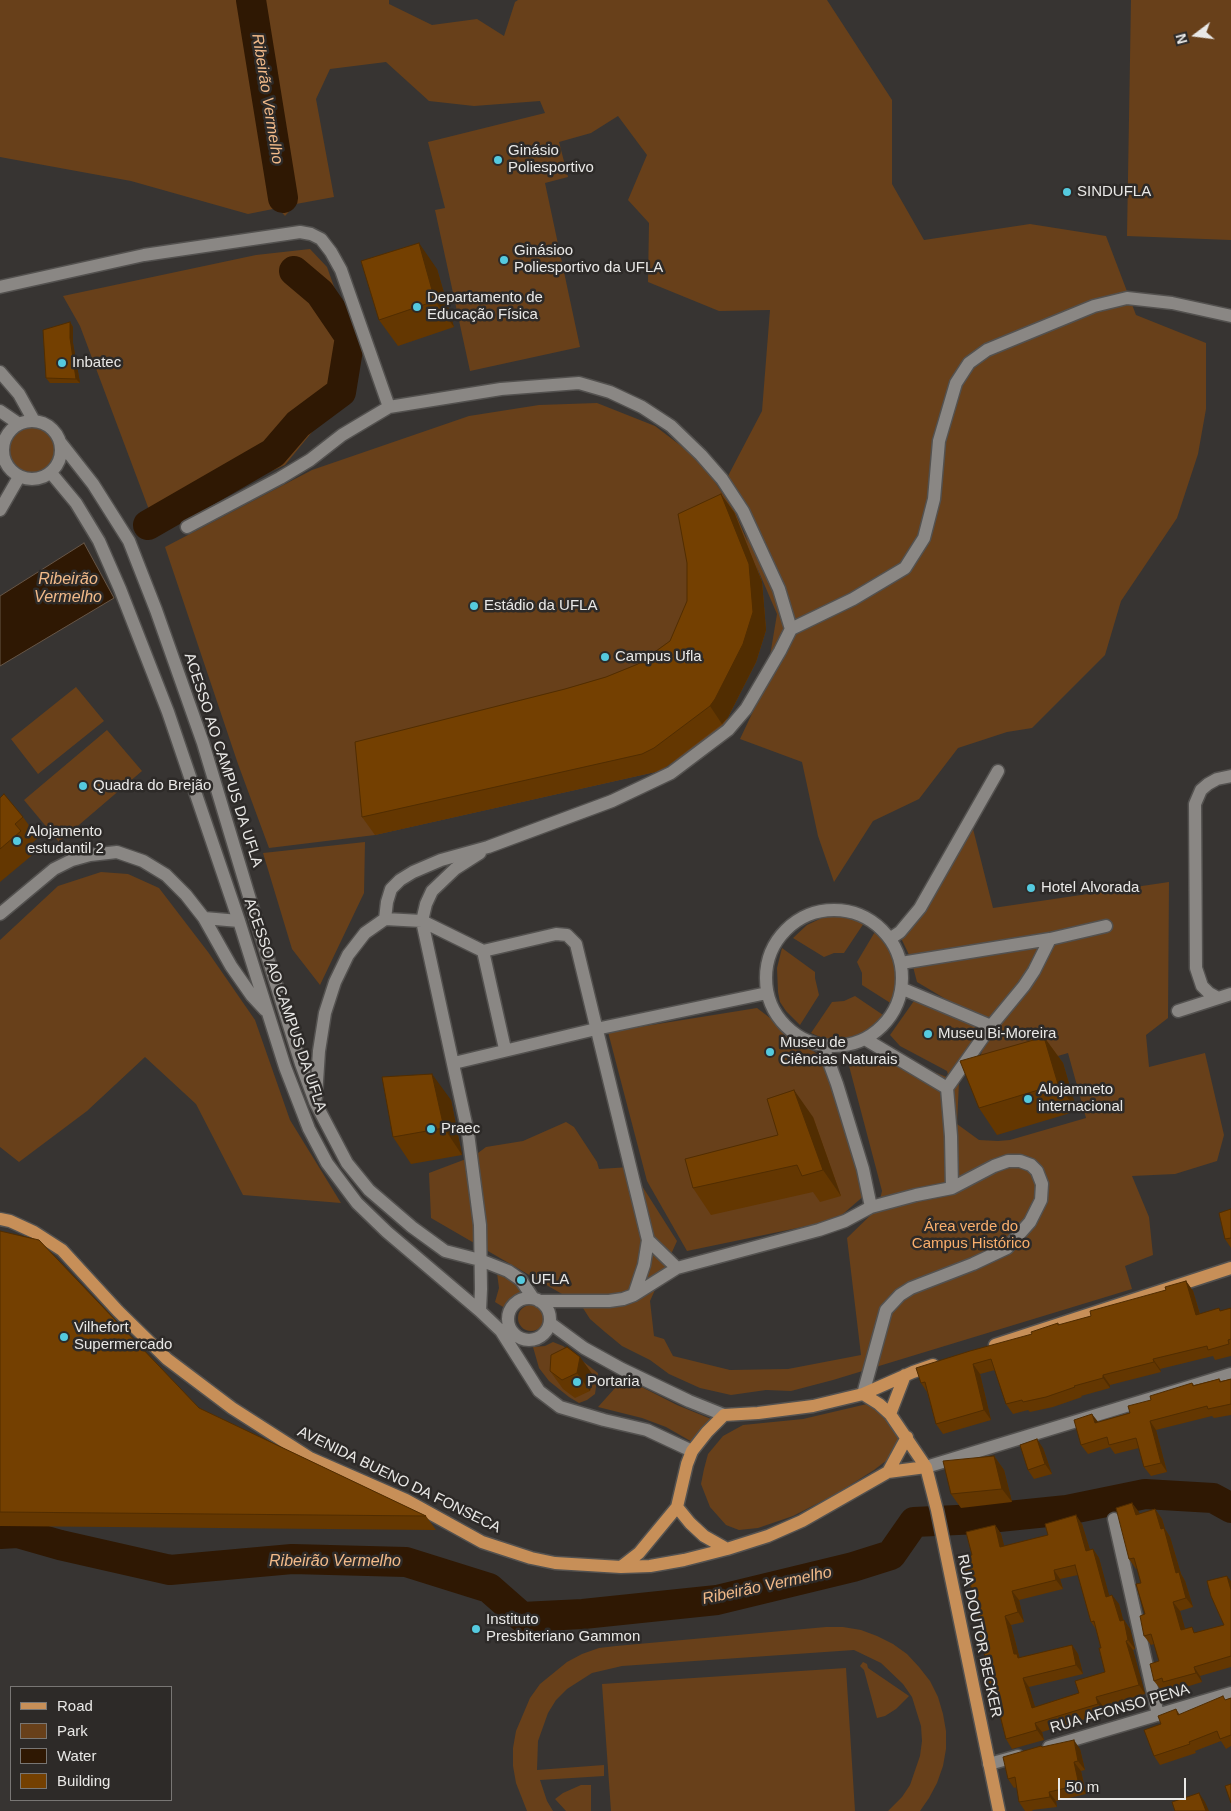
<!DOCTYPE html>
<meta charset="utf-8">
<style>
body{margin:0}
#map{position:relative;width:1231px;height:1811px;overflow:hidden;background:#373432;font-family:Helvetica,sans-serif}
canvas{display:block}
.legend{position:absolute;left:10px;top:1686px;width:162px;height:115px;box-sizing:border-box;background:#2d2a28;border:1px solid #787674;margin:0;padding:6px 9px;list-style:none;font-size:15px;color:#e9e8e6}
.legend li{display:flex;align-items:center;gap:10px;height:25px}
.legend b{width:25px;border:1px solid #787674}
.north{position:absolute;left:1171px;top:10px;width:50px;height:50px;-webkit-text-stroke:4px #2d2a28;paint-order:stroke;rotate:255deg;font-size:14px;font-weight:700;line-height:20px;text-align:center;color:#e9e8e6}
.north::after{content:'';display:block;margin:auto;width:18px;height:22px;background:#e9e8e6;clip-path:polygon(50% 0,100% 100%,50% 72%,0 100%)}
.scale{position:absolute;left:1058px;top:1778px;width:128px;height:22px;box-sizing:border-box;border:2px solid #e9e8e6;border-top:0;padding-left:6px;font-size:15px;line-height:18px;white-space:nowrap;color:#e9e8e6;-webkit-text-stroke:4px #2d2a28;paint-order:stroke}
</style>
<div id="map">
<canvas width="1231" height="1811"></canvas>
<ul class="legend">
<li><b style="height:6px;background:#c78f58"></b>Road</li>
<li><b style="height:14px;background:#68401a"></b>Park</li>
<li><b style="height:14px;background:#2f1803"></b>Water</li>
<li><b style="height:14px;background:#744001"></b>Building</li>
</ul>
<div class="north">N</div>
<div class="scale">50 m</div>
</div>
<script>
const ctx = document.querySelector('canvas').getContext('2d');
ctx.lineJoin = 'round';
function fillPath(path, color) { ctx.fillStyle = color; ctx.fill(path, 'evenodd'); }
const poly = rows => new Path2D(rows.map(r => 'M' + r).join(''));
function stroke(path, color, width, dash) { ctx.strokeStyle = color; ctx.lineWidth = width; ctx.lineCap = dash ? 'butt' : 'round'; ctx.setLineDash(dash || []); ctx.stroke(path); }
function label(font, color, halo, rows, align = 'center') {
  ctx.font = font + ' Helvetica,sans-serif'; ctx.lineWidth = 5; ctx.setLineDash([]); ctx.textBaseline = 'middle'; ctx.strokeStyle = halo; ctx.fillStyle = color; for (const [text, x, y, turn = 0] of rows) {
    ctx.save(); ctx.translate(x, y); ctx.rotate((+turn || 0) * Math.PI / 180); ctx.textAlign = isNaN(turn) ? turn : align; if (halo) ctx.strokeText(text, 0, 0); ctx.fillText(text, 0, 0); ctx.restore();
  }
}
fillPath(poly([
 [0,0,389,0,389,4,432,25,477,19,504,36,515,2,518,0,827,0,892,100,892,184,924,240,1030,224,1106,236,1136,315,1206,343,1206,409,1198,454,1177,518,1121,601,1105,655,1032,728,1007,732,958,748,919,799,873,821,834,882,818,836,802,762,740,739,765,686,777,614,756,565,762,582,766,630,756,662,722,729,660,771,375,835,269,848,238,764,165,547,312,470,469,416,539,405,597,403,655,426,701,461,735,512,748,543,728,476,762,411,770,310,719,311,648,282,649,223,628,200,647,155,618,116,591,133,559,142,568,177,545,183,580,347,470,371,435,210,445,208,428,142,545,113,540,101,474,106,429,101,386,62,330,69,316,99,334,197,296,204,285,216,278,208,248,214,131,181,0,157],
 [1131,0,1231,0,1231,240,1127,236],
 [310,249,327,267,352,337,356,373,344,393,285,465,154,523,80,326,63,296,256,255],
 [31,424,49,431,58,453,49,470,29,477,10,465,5,449,14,431],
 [76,687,104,721,38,774,11,739],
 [107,730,142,771,59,842,24,800],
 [970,817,993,908,1169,882,1168,1018,1146,1035,1149,1067,1205,1053,1224,1135,1217,1161,1175,1174,1132,1176,1149,1217,1153,1255,1125,1266,1132,1289,833,1380,791,1391,766,1390,731,1395,700,1388,669,1374,650,1360,622,1346,605,1332,590,1319,581,1305,431,1218,429,1173,474,1156,486,1147,523,1141,566,1122,574,1127,597,1162,599,1169,630,1167,677,1241,650,1301,654,1336,664,1339,673,1356,730,1370,788,1369,861,1355,847,1238,878,1208,882,1191,848,1062,887,1053,949,1078,947,1071,900,1046,890,1035,916,998,983,1022,981,1030,959,1082,957,1124,979,1140,998,1141,1010,1140,1086,1118,1068,1053,973,1081,974,1074,991,1026,917,982,911,959,901,938],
 [365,842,364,893,320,985,292,949,263,853],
 [101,872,128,874,159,888,208,952,255,1020,290,1120,341,1203,243,1195,196,1104,145,1057,87,1111,19,1162,0,1147,0,940,58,886],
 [826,916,847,916,864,923,844,953,834,953,824,957,793,938,807,925],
 [876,930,889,943,898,963,899,984,892,1004,862,985,862,973,857,962],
 [782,948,815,972,815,978,819,995,800,1025,786,1011,780,1002,778,992,777,968],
 [855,996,886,1017,871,1031,851,1040,834,1043,811,1033,832,1002,844,1001],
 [757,1008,825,1060,866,1194,836,1220,687,1251,647,1181,608,1032],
 [497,1273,504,1276,525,1291,513,1298,508,1310,495,1302,499,1288],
 '518 1318a13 13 0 1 1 26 0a13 13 0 1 1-26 0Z',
 [553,1342,563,1346,598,1373,595,1394,587,1400,579,1403,569,1397,549,1381,539,1368,533,1347,545,1346],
 [624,1378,677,1405,711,1419,694,1443,666,1427,642,1418,598,1407],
 [867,1404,882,1407,901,1431,899,1446,891,1457,874,1470,836,1494,793,1516,758,1528,739,1530,726,1525,710,1507,701,1484,704,1469,708,1454,723,1436,743,1425,803,1419],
 [826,1627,843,1627,861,1630,877,1636,893,1644,907,1654,919,1667,930,1681,938,1697,943,1714,946,1731,946,1749,943,1766,937,1783,929,1798,920,1811,888,1811,902,1797,910,1785,920,1756,922,1741,921,1726,912,1697,903,1684,881,1663,854,1650,622,1666,592,1673,567,1689,556,1700,548,1713,538,1741,537,1770,604,1765,604,1776,540,1780,547,1801,553,1811,527,1811,516,1783,513,1766,513,1748,516,1731,530,1698,540,1684,567,1662,582,1654,599,1648,616,1646],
 [863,1662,867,1664,868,1668,909,1696,896,1709,885,1716,877,1718,864,1670,860,1666],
 [846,1668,855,1811,611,1811,602,1684],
 [581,1785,591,1785,591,1811,566,1811,555,1799,563,1793]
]), '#68401a');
const water = poly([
 [84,543,114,598,0,666,0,596,84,543]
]);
fillPath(water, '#2f1803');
stroke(water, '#675647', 1);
stroke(poly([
 [251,0,283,198],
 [148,525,273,453,298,424,341,392,350,337,320,293,294,271],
 [0,1534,18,1533,60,1545,170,1570,292,1559,406,1562,489,1588,522,1617,583,1614,717,1600,853,1567,891,1555,914,1522,979,1519,1067,1510,1145,1494,1213,1498,1231,1508]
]), '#2f1803', 30);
const minor = poly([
 [0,287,144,255,300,232,311,234,321,239,331,252,341,270,389,407],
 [0,372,19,394,34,421],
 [0,411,19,424],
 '3 450a29 29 0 1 1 58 0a29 29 0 1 1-58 0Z',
 [60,442,93,484,129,541,156,610,203,743,261,936,301,1064,315,1102,347,1163,369,1190,412,1227,445,1251,480,1260,508,1271,521,1280,533,1298],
 [51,473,76,503,99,541,120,589,168,712,239,921,285,1067,309,1129,327,1163,357,1203,387,1232,480,1311,501,1331,539,1391,560,1407,604,1420,647,1430,692,1451],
 [0,510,19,477],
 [187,527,280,478,310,460,342,435,389,407,501,389,579,383,610,392,642,407,671,426,701,455,722,479,743,511,779,589,791,629,780,651,746,709,728,730,671,773,612,801,488,847,441,860,413,872,400,880,391,889,387,902,385,919],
 [791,629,853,599,905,568,924,538,934,499,939,441,956,383,969,363,987,350,1094,306,1127,298,1172,303,1231,316],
 '766 978a68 68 0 1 1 136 0a68 68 0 1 1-136 0Z',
 [0,914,54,869,72,860,90,855,117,852,143,861,166,875,186,895,204,918,231,966,252,996,265,1010],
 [204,918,239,921],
 [891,938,900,932,920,908,998,771],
 [483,951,505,1049],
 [901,963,1050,939,1106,926],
 [903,989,991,1026],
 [1218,998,1209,993,1202,986,1196,968,1195,804,1201,790,1208,784,1217,779,1231,776],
 [1178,1011,1231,994],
 [865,1039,947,1088,951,1136,952,1188],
 [823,1046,837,1084,863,1169,871,1207],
 [454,1063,596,1029,767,993],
 [947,1088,991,1026,1024,986,1034,971,1050,939],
 [316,1097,319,1051,325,1013,335,982,348,955,365,933,385,919,422,921,483,951,556,934,567,935,576,944,648,1240,644,1265,634,1295],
 [648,1240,677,1268],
 '508 1319a21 21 0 1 1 42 0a21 21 0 1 1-42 0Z',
 [539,1301,609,1301,623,1299,634,1295,677,1268,819,1230,845,1221,871,1207,916,1195,952,1188,994,1166,1008,1161,1020,1161,1031,1165,1037,1171,1042,1184,1041,1200,1030,1222,1007,1248,973,1264,911,1288,900,1295,886,1310,863,1394],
 [480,1311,481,1289,480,1225,468,1133,422,921,426,904,432,891,455,869,480,853],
 [550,1323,584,1348,622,1369,689,1401,724,1415],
 [926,1467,1231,1374],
 [1114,1519,1158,1715],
 [1049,1747,1231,1693],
 [989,1764,1018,1756]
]);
const major = poly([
 [0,1219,10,1221,34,1232,62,1250,118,1311,167,1359,232,1408,310,1458,406,1500,482,1542,531,1558,555,1563,621,1567,650,1566,684,1560,727,1549,768,1536,802,1521,888,1472,926,1467],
 [995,1345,1231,1268],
 [863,1394,879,1404,890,1414,926,1467,937,1510,999,1811],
 [890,1414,905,1375],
 [888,1472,907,1437],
 [677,1507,690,1523,704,1536,727,1549],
 [621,1567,639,1553,677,1507,687,1464,692,1451,707,1432,724,1415,758,1413,813,1406,863,1394,913,1372,933,1365]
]);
stroke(minor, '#53514f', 15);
stroke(major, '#53514f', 15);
stroke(minor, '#8a8784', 12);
stroke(major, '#c78f58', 12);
fillPath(poly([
 [437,269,454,327,398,346,379,320],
 [70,322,73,327,73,343,80,383,50,383,46,378],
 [734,512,762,582,766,630,756,662,728,717,722,724,667,766,655,772,375,835,362,817,565,689,606,677,638,664,670,641],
 [0,798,23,817,38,838,31,844,36,852,0,882],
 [1044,1037,1063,1063,1077,1111,997,1135,979,1108],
 [451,1100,462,1155,411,1164,393,1137],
 [813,1117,841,1196,820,1202,813,1192,711,1215,693,1188,778,1135],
 [1231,1209,1231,1248,1225,1239],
 [0,1231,199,1408,426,1516,436,1530,0,1526],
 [1186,1281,1193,1291,1200,1314,1221,1311,1231,1308,1231,1356,1215,1360,1213,1356,1160,1369,1161,1372,1110,1385,1110,1388,1081,1396,1082,1397,1053,1407,1030,1412,1028,1410,1013,1414,1006,1404,995,1370,980,1374,991,1420,943,1434,936,1424,927,1392,921,1383,1058,1323,1059,1325,1091,1316,1166,1290],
 [567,1347,593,1375,590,1391,575,1398,563,1389,550,1371],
 [1219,1379,1221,1381,1231,1379,1231,1415,1214,1418,1212,1416,1156,1430,1167,1472,1151,1476,1144,1467,1139,1448,1115,1454,1110,1447,1088,1454,1081,1445,1098,1422,1130,1413,1151,1400,1192,1383,1194,1385],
 [1043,1448,1052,1474,1034,1479,1028,1470],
 [994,1456,1004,1470,1012,1502,961,1508,951,1494],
 [1132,1503,1139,1514,1155,1509,1162,1519,1165,1529,1170,1537,1181,1574,1185,1581,1193,1607,1180,1611,1185,1629,1196,1633,1224,1625,1231,1581,1231,1667,1200,1676,1202,1682,1170,1692,1167,1688,1161,1690,1154,1681,1159,1661,1154,1644,1151,1645,1144,1636,1145,1614,1141,1583,1137,1568,1136,1569,1129,1559],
 [1082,1524,1090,1550,1093,1549,1099,1558,1109,1596,1119,1604,1123,1620,1124,1620,1130,1629,1135,1649,1133,1650,1145,1694,1103,1706,1105,1713,1042,1732,1044,1740,1012,1749,1006,1739,1000,1717,993,1708,980,1626,969,1578,966,1574,972,1555,995,1525,1001,1534,1004,1546,1048,1535],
 [1078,1575,1091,1622,1096,1629,1101,1648,1105,1672,1079,1693,1035,1707,1029,1687,1083,1674,1078,1654,1072,1645,1020,1658,1019,1656,1011,1625,1024,1622,1019,1600,1063,1589,1060,1579],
 [1231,1698,1231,1746,1226,1749,1221,1741,1195,1751,1196,1753,1160,1765,1154,1756,1161,1724,1176,1709,1180,1715],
 [1042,1747,1080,1749,1085,1770,1081,1771,1086,1794,1056,1801,1057,1807,1032,1810,1033,1811,1024,1811,1025,1811,1019,1802,1017,1787,1014,1788,1008,1779]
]), '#643701');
fillPath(poly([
 [419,243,437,269,454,327,435,301],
 [70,322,73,327,73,343,80,383,76,379,70,338],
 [721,494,734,512,762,582,766,630,756,662,728,717,722,724,710,706],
 [1044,1037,1063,1063,1077,1111,1058,1084],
 [432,1074,451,1100,462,1155,444,1128],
 [794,1090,813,1117,841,1196,823,1170],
 [1186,1281,1193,1291,1203,1325,1196,1315],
 [580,1357,593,1375,590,1391,577,1373],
 [1153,1359,1160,1369,1161,1372,1154,1362],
 [973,1364,980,1374,991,1420,984,1410],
 [1103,1375,1110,1385,1110,1388,1103,1378],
 [1092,1414,1099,1423,1095,1423],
 [1150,1421,1156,1430,1167,1472,1161,1463],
 [1037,1439,1043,1448,1052,1474,1045,1464],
 [994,1456,1004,1470,1012,1502,1002,1489],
 [1132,1503,1139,1512,1142,1524,1136,1515],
 [1155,1509,1162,1519,1165,1529,1170,1537,1181,1574,1185,1581,1193,1607,1186,1598,1176,1573,1161,1529],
 [1076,1515,1082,1524,1093,1560,1086,1551],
 [995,1525,1001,1534,1007,1556,1000,1547],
 [1093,1549,1099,1558,1112,1606,1106,1597],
 [1054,1570,1060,1579,1063,1589,1056,1580],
 [1227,1576,1231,1581,1231,1590],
 [1012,1591,1019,1600,1024,1622,1018,1612],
 [1112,1595,1119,1604,1126,1631,1120,1621],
 [1173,1602,1180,1611,1188,1639,1181,1630],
 [1005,1616,1011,1625,1019,1656,1024,1663,1014,1654],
 [1124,1620,1130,1629,1135,1649,1128,1640],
 [1126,1641,1133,1650,1145,1694,1139,1685],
 [1072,1645,1078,1654,1083,1674,1076,1665],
 [1194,1667,1200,1676,1202,1682,1196,1673],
 [1023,1678,1029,1687,1038,1717,1032,1708],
 [1096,1697,1103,1706,1105,1713,1098,1704],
 [1035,1723,1042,1732,1044,1740,1037,1730],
 [1074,1740,1080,1749,1085,1770,1078,1761],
 [1074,1762,1081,1771,1086,1794,1079,1785],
 [1049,1792,1056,1801,1057,1807,1050,1797],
 [1199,1793,1205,1802,1209,1811,1206,1811]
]), '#512d01');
const building = poly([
 [419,243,435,301,379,320,361,261,419,243],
 [70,322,70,338,76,379,46,378,43,330,70,322],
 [721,494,749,564,753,612,743,644,715,699,710,706,654,748,642,754,362,817,355,742,565,689,606,677,638,664,670,641,687,601,687,563,678,514,721,494],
 [4,794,23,817,15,824,21,831,0,849,0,798,4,794],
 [1044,1037,1058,1084,979,1108,960,1061,1044,1037],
 [432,1074,444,1128,393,1137,382,1077,432,1074],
 [794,1090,823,1170,802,1176,797,1165,693,1188,685,1159,778,1135,767,1099,794,1090],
 [1231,1209,1231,1238,1225,1239,1219,1213,1231,1209],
 [0,1231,39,1240,199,1408,426,1516,0,1512,0,1231],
 [1186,1281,1196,1315,1219,1308,1220,1311,1231,1308,1231,1339,1228,1340,1229,1344,1208,1350,1207,1346,1153,1359,1154,1362,1103,1375,1103,1378,1074,1386,1075,1387,1046,1397,1023,1402,1022,1400,1006,1404,991,1359,973,1364,984,1410,936,1424,925,1382,921,1383,916,1368,970,1351,1032,1334,1031,1332,1058,1323,1058,1325,1091,1316,1090,1311,1166,1290,1165,1287,1186,1281],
 [567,1347,580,1357,577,1373,562,1380,550,1371,551,1355,567,1347],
 [1219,1379,1220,1382,1231,1379,1231,1404,1208,1409,1207,1406,1150,1421,1161,1463,1144,1467,1136,1438,1109,1445,1107,1437,1081,1445,1074,1420,1092,1414,1095,1423,1130,1413,1128,1406,1151,1400,1150,1396,1192,1383,1193,1386,1219,1379],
 [1037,1439,1045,1464,1028,1470,1020,1445,1037,1439],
 [994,1456,1002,1489,951,1494,943,1461,994,1456],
 [1132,1503,1136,1515,1155,1509,1161,1529,1164,1528,1176,1573,1179,1572,1186,1598,1173,1602,1181,1630,1192,1627,1194,1633,1224,1625,1211,1596,1207,1581,1227,1576,1231,1590,1231,1656,1194,1667,1196,1673,1163,1682,1162,1678,1154,1681,1150,1664,1159,1661,1151,1634,1144,1636,1140,1616,1145,1614,1136,1584,1141,1583,1134,1558,1129,1559,1116,1508,1132,1503],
 [1076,1515,1086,1551,1093,1549,1106,1597,1112,1595,1120,1621,1124,1620,1128,1640,1126,1641,1139,1685,1096,1697,1098,1704,1035,1723,1037,1730,1006,1739,998,1707,993,1708,988,1687,990,1686,984,1662,986,1661,978,1627,980,1626,968,1574,966,1574,962,1557,972,1555,966,1532,995,1525,1000,1547,1048,1535,1045,1524,1076,1515],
 [1075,1565,1091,1622,1094,1621,1101,1648,1099,1648,1105,1672,1075,1681,1079,1693,1032,1708,1023,1678,1076,1665,1072,1645,1018,1658,1017,1654,1014,1654,1005,1616,1018,1612,1012,1591,1056,1580,1054,1570,1075,1565],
 [1223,1696,1225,1700,1231,1698,1231,1735,1220,1739,1217,1731,1189,1742,1190,1744,1154,1756,1144,1730,1161,1724,1158,1716,1176,1709,1178,1715,1223,1696],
 [1074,1740,1078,1761,1074,1762,1079,1785,1049,1792,1050,1797,1019,1802,1015,1777,1008,1779,1003,1757,1041,1746,1042,1747,1074,1740],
 [1231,1784,1231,1803,1225,1786,1231,1784],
 [1199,1793,1206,1811,1175,1811,1172,1802,1199,1793]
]);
fillPath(building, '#744001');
stroke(building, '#512d01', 1);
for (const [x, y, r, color] of [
 [498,160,5,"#55cadf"],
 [1067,192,5,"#55cadf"],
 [504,260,5,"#55cadf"],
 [417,307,5,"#55cadf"],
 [62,363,5,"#55cadf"],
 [474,606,5,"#55cadf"],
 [605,657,5,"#55cadf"],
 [83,786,5,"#55cadf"],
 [17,841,5,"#55cadf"],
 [1031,888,5,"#55cadf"],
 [928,1034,5,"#55cadf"],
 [770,1052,5,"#55cadf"],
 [1028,1099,5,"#55cadf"],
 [431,1129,5,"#55cadf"],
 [521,1280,5,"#55cadf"],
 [64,1337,5,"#55cadf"],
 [577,1382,5,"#55cadf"],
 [476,1629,5,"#55cadf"]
]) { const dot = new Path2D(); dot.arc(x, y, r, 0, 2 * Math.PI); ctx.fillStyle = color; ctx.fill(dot); stroke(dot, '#2d2a28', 2); }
label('15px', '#e9e8e6', '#2d2a28', [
 ["Ginásio",508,151],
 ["Poliesportivo",508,168],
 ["SINDUFLA",1077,192],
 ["Ginásioo",514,251],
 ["Poliesportivo da UFLA",514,268],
 ["Departamento de",427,298],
 ["Educação Física",427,315],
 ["Inbatec",72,363],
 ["Estádio da UFLA",484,606],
 ["Campus Ufla",615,657],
 ["Quadra do Brejão",93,786],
 ["Alojamento",27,832],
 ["estudantil 2",27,849],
 ["Hotel Alvorada",1041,888],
 ["Museu Bi-Moreira",938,1034],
 ["Museu de",780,1043],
 ["Ciências Naturais",780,1060],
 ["Alojamneto",1038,1090],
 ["internacional",1038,1107],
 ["Praec",441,1129],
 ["UFLA",531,1280],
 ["Vilhefort",74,1328],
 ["Supermercado",74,1345],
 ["Portaria",587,1382],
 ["Instituto",486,1620],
 ["Presbiteriano Gammon",486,1637]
], 'left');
label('15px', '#e9e8e6', '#2d2a28', [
 ["ACESSO AO CAMPUS DA UFLA",223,760,72],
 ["ACESSO AO CAMPUS DA UFLA",285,1005,71],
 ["AVENIDA BUENO DA FONSECA",399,1480,26],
 ["RUA DOUTOR BECKER",979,1636,78],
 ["RUA AFONSO PENA",1120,1709,-16]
]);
label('15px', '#faaf6c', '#2d2a28', [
 ["Área verde do",971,1227],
 ["Campus Histórico",971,1244]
]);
label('italic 16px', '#f2ba89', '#2d2a28', [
 ["Ribeirão Vermelho",267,99,81],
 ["Ribeirão",68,580],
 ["Vermelho",68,598],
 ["Ribeirão Vermelho",335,1562],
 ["Ribeirão Vermelho",767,1586,-12]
]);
</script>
